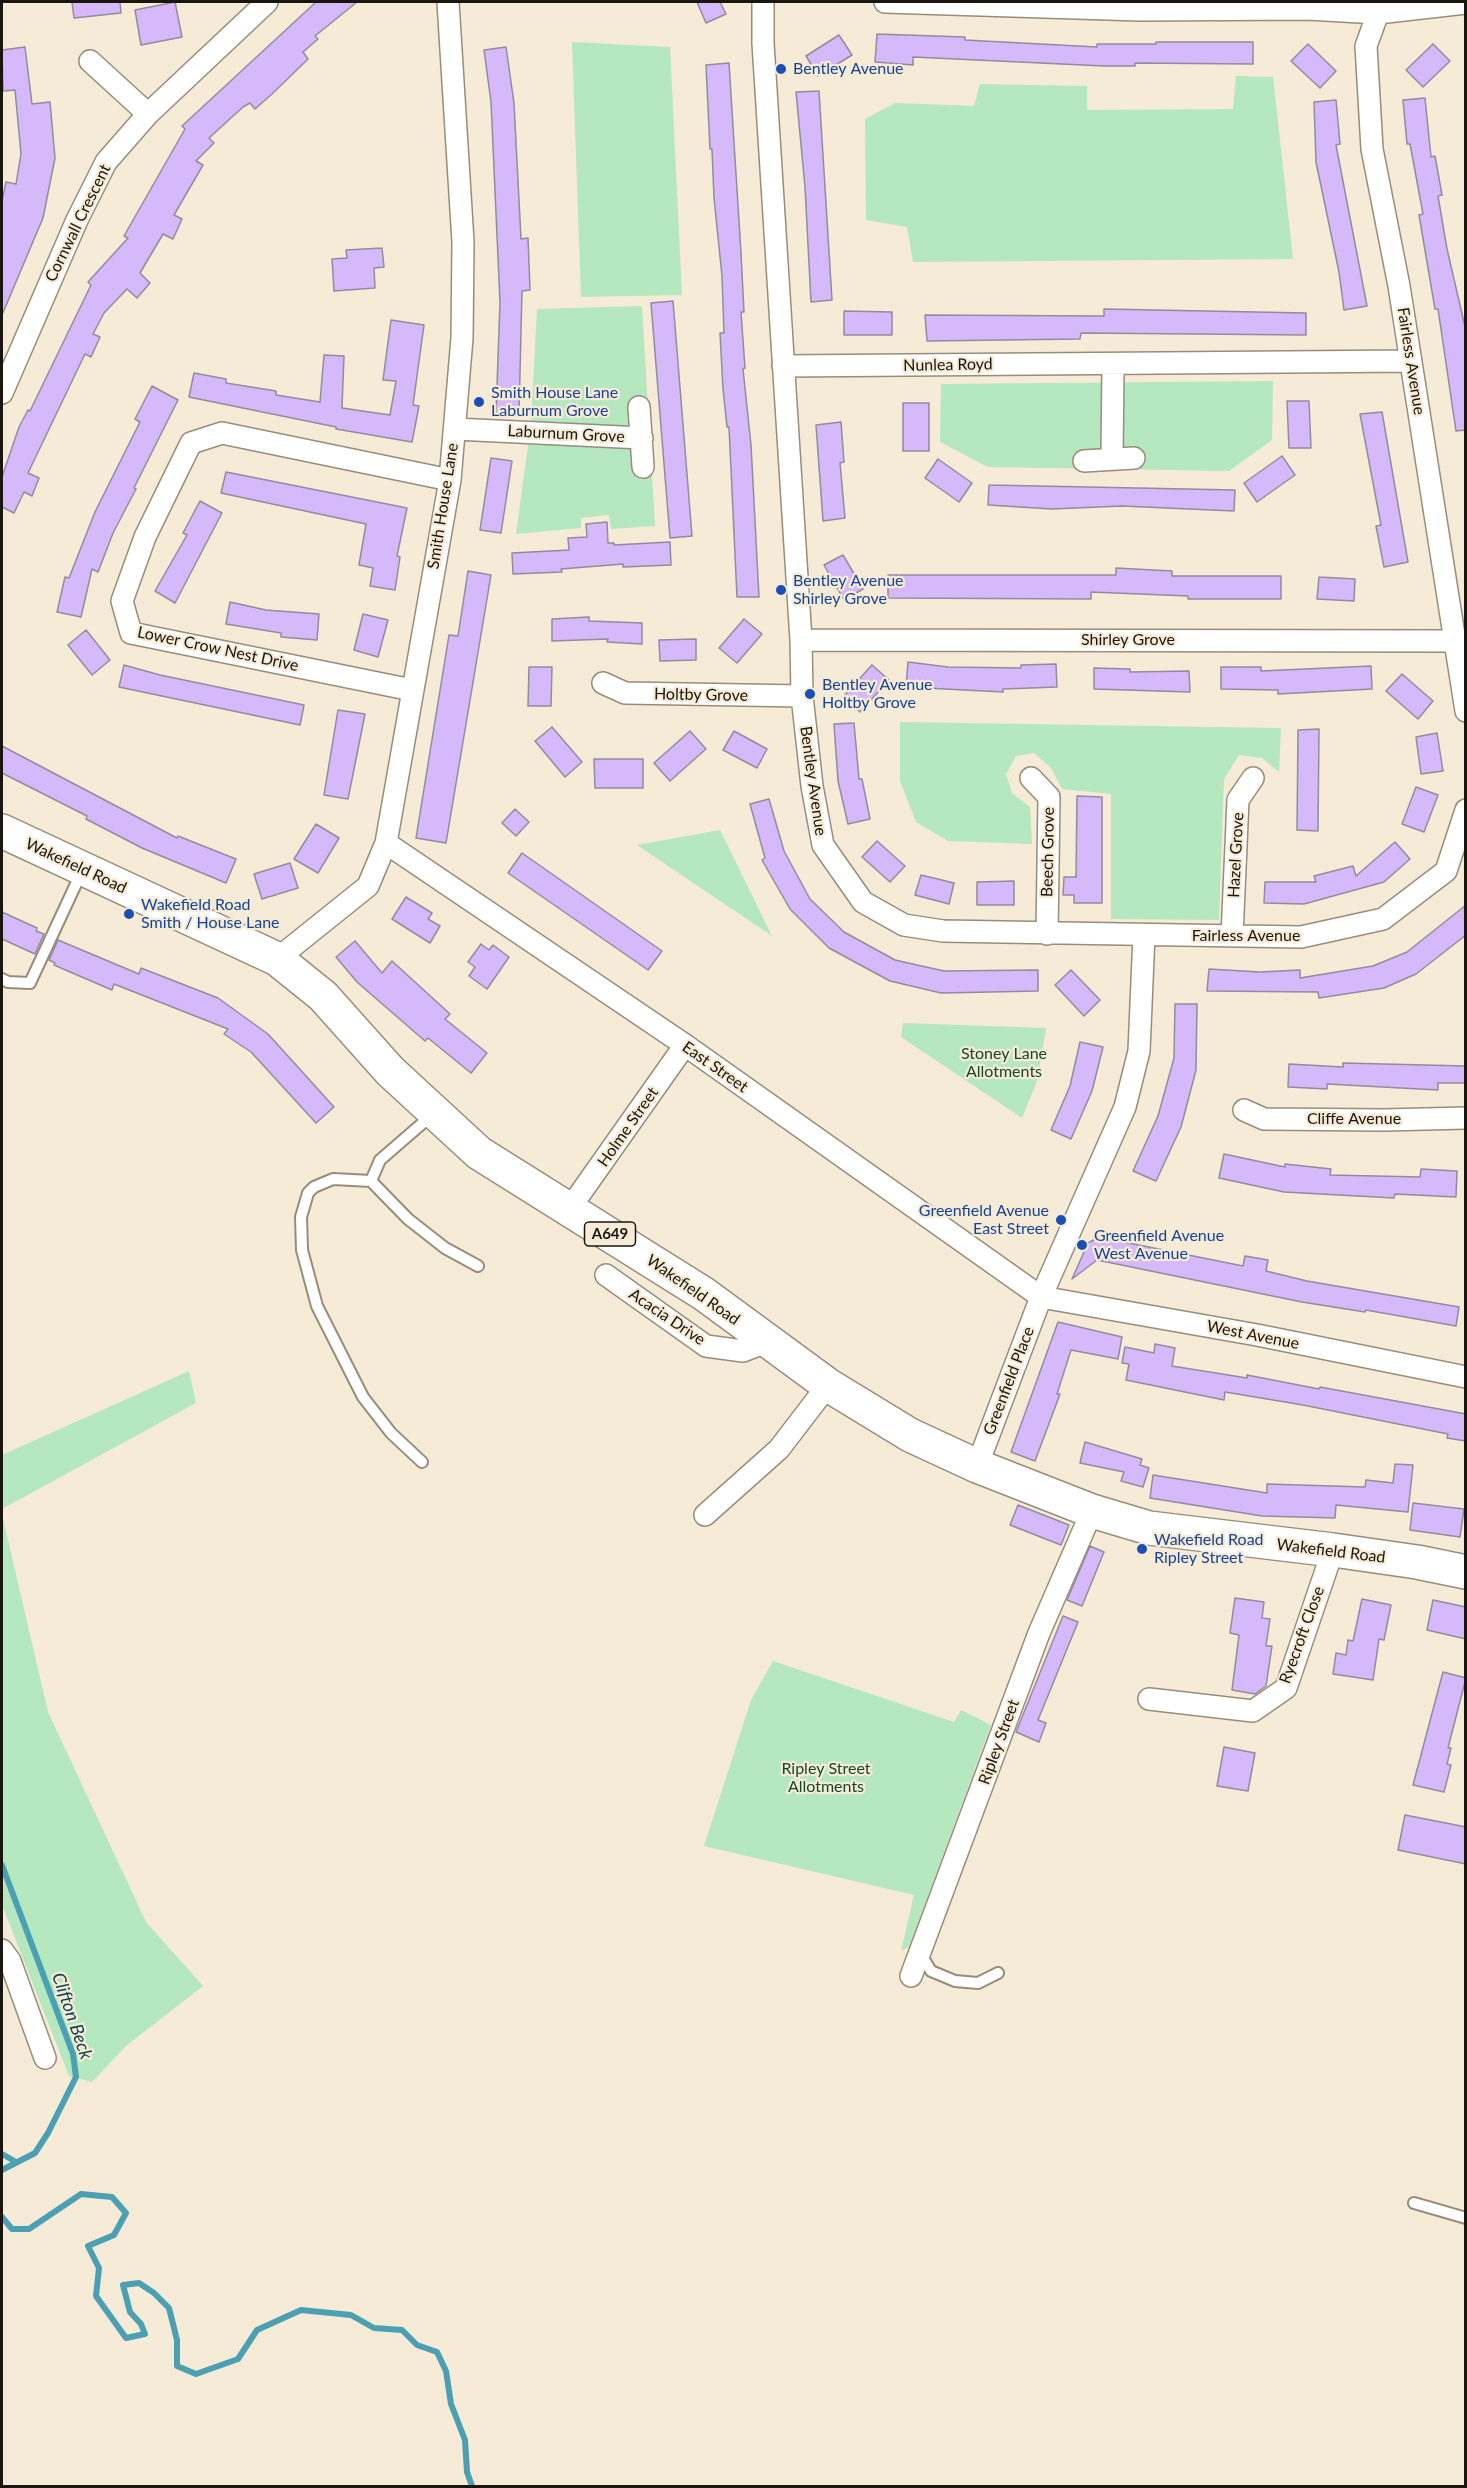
<!DOCTYPE html>
<style>
body{margin:0}
#map{position:relative;width:1467px;height:2488px;overflow:hidden;background:#f6ebd6;font-family:Lato,sans-serif}
canvas{display:block}
.frame{position:absolute;inset:0;border:3px solid #1a160f;pointer-events:none}
</style>
<div id="map">
<canvas width="1467" height="2488"></canvas>
<div class="frame"></div>
</div>
<script>
const ctx = document.querySelector('canvas').getContext('2d');
ctx.lineJoin = 'round';
function fillPath(path, color) { ctx.fillStyle = color; ctx.fill(path, 'evenodd'); }
const poly = rows => new Path2D(rows.map(r => 'M' + r).join(''));
function stroke(path, color, width, dash) { ctx.strokeStyle = color; ctx.lineWidth = width; ctx.lineCap = dash ? 'butt' : 'round'; ctx.setLineDash(dash || []); ctx.stroke(path); }
function label(font, color, halo, rows, align = 'center') {
  ctx.font = font + ' Lato,sans-serif'; ctx.lineWidth = 4.5; ctx.setLineDash([]); ctx.textBaseline = 'middle'; ctx.strokeStyle = halo; ctx.fillStyle = color; for (const [text, x, y, turn = 0] of rows) {
    ctx.save(); ctx.translate(x, y); ctx.rotate((+turn || 0) * Math.PI / 180); ctx.textAlign = isNaN(turn) ? turn : align; if (halo) ctx.strokeText(text, 0, 0); ctx.fillText(text, 0, 0); ctx.restore();
  }
}
fillPath(poly([
 [572,42,670,47,682,295,581,297],
 [1236,76,1273,77,1293,259,913,262,907,227,866,220,865,119,895,103,974,106,980,84,1087,86,1087,110,1233,109],
 [642,306,655,526,611,529,609,515,581,518,581,528,516,534,531,424,537,309],
 [1273,381,1272,440,1229,471,988,467,940,442,941,384],
 [900,722,1281,728,1279,772,1262,758,1239,755,1224,779,1219,920,1111,919,1111,794,1062,789,1051,768,1034,753,1016,756,1006,774,1012,793,1030,807,1032,844,948,841,916,822,900,781],
 [720,830,772,936,637,845],
 [903,1023,1046,1028,1037,1081,1022,1118,901,1037],
 [189,1371,196,1403,2,1509,2,1455],
 [2,1514,48,1712,146,1922,203,1986,126,2046,92,2082,69,2076,2,1905],
 [773,1661,954,1722,961,1710,991,1725,909,1947,901,1951,914,1895,704,1846,751,1700]
]), '#b5e8bf');
stroke(poly([
 [2,1865,73,2054,76,2077,48,2133,35,2153,2,2170],
 [2,2154,16,2162],
 [2,2217,12,2229,29,2229,81,2194,112,2197,126,2213,114,2235,88,2246,99,2268,96,2296,126,2338,145,2334,141,2324,130,2312,123,2285,139,2283,154,2293,169,2308,177,2340,177,2366,196,2374,238,2359,257,2330,301,2310,351,2315,374,2328,402,2330,417,2345,437,2352,446,2371,451,2404,465,2440,467,2472,472,2486]
]), '#4ca0b4', 6);
const building = poly([
 [72,2,120,2,121,13,74,18,72,2],
 [175,2,182,37,141,45,135,10,175,2],
 [316,2,357,2,315,36,318,39,303,52,308,59,272,94,255,109,250,103,243,107,209,138,214,143,196,161,203,165,174,215,182,219,173,239,163,234,140,273,150,283,137,298,127,289,104,313,93,334,100,337,91,357,85,354,28,473,39,478,32,496,24,492,14,513,2,507,2,477,19,427,28,410,30,411,91,285,88,282,128,238,124,236,185,129,182,126,316,2],
 [697,2,720,2,726,14,706,23,697,2],
 [877,34,965,37,965,40,1097,47,1097,44,1156,44,1156,42,1253,42,1253,64,1135,63,1135,66,1104,66,913,57,913,65,875,62,877,34],
 [839,35,852,55,818,76,806,56,839,35],
 [1308,44,1336,71,1320,88,1291,61,1308,44],
 [1433,44,1450,61,1423,87,1406,70,1433,44],
 [25,47,32,104,50,102,55,158,43,218,2,315,2,201,6,182,16,184,21,154,15,90,3,91,2,50,25,47],
 [506,47,514,103,521,239,528,238,530,290,522,291,519,414,496,413,500,302,491,102,484,50,506,47],
 [729,63,741,253,744,312,741,312,745,368,743,369,751,445,759,597,737,597,729,427,727,427,723,389,720,333,724,333,722,276,714,198,712,149,710,149,706,65,729,63],
 [819,91,832,300,811,302,805,187,796,92,819,91],
 [1425,98,1431,157,1435,156,1442,195,1438,196,1447,249,1466,331,1466,430,1456,431,1438,309,1435,309,1419,215,1423,214,1410,144,1407,144,1403,100,1425,98],
 [1336,100,1340,144,1336,145,1367,306,1344,310,1339,272,1316,162,1314,102,1336,100],
 [382,248,384,267,374,268,375,288,334,291,332,259,347,258,346,250,382,248],
 [673,301,692,536,670,538,651,303,673,301],
 [1104,309,1306,313,1306,335,1081,333,1080,339,927,341,925,315,1104,316,1104,309],
 [844,311,892,312,892,335,844,335,844,311],
 [391,320,424,325,413,405,419,406,412,442,336,429,336,427,189,397,194,373,226,379,226,383,276,391,276,395,320,402,324,355,344,356,342,408,390,415,396,381,383,380,391,320],
 [152,386,178,400,134,488,136,489,113,533,98,572,92,569,81,617,57,612,65,577,69,578,95,512,140,422,135,419,152,386],
 [1287,401,1309,401,1311,448,1289,448,1287,401],
 [903,403,929,403,929,451,903,451,903,403],
 [1382,412,1408,562,1384,567,1376,526,1381,525,1360,414,1382,412],
 [841,422,844,462,840,463,845,518,823,521,816,425,841,422],
 [1282,456,1295,475,1257,502,1244,483,1282,456],
 [491,458,512,461,501,533,480,530,491,458],
 [938,459,972,483,959,502,925,478,938,459],
 [226,472,407,508,397,556,400,557,395,590,370,586,373,568,359,565,366,524,221,493,226,472],
 [989,485,1235,490,1234,511,1122,506,1052,509,988,505,989,485],
 [200,501,222,513,175,603,155,591,187,535,183,533,200,501],
 [607,522,608,543,614,543,614,545,670,542,671,565,623,567,623,564,561,569,562,572,513,574,512,553,569,550,568,538,587,537,586,524,607,522],
 [843,555,863,589,844,600,824,565,843,555],
 [1116,568,1172,571,1172,576,1281,576,1281,599,1188,599,1188,596,1091,592,1091,599,888,598,888,575,1116,575,1116,568],
 [468,571,491,575,446,843,416,838,449,635,458,636,468,571],
 [1319,577,1355,579,1354,601,1317,599,1319,577],
 [230,602,266,610,319,614,317,640,281,637,281,633,226,624,230,602],
 [363,614,388,620,378,657,354,650,363,614],
 [589,617,589,621,642,623,642,644,607,642,608,639,552,641,552,619,589,617],
 [744,619,762,634,737,663,719,648,744,619],
 [86,630,110,660,92,675,68,645,86,630],
 [696,639,696,660,660,661,659,640,696,639],
 [908,662,948,667,1021,668,1021,665,1056,664,1057,687,1003,689,1003,692,906,687,908,662],
 [124,665,160,675,304,705,300,725,119,687,124,665],
 [872,665,889,680,860,712,843,697,872,665],
 [1371,666,1372,689,1278,694,1278,690,1221,689,1221,667,1261,667,1261,671,1371,666],
 [529,667,552,667,551,706,528,706,529,667],
 [1094,668,1130,669,1130,672,1189,671,1190,692,1094,689,1094,668],
 [1402,674,1433,701,1418,719,1386,691,1402,674],
 [338,710,365,714,348,799,324,795,338,710],
 [854,723,859,779,862,779,870,819,848,824,838,781,834,724,854,723],
 [552,727,582,762,565,777,535,741,552,727],
 [1319,729,1318,831,1297,830,1298,730,1319,729],
 [690,731,706,749,670,781,654,763,690,731],
 [734,731,767,749,757,768,723,750,734,731],
 [1437,733,1443,771,1421,774,1416,737,1437,733],
 [2,746,177,838,178,836,236,859,226,883,142,848,86,819,87,816,2,773,2,746],
 [594,759,643,759,643,788,595,788,594,759],
 [1416,787,1438,795,1424,832,1402,824,1416,787],
 [1077,796,1102,797,1102,903,1074,903,1074,895,1063,895,1064,877,1076,877,1077,796],
 [769,799,784,851,810,899,844,932,895,960,944,971,1038,970,1038,991,941,993,890,981,829,948,790,909,762,860,765,858,750,804,769,799],
 [515,809,529,822,516,836,502,823,515,809],
 [316,824,339,838,318,873,294,859,316,824],
 [877,841,905,866,890,882,862,857,877,841],
 [1395,842,1410,859,1384,882,1304,904,1264,903,1265,882,1316,882,1314,876,1353,866,1356,876,1395,842],
 [522,853,662,951,648,970,508,873,522,853],
 [290,863,298,888,262,899,254,874,290,863],
 [921,875,954,883,949,904,915,895,921,875],
 [1014,881,1014,905,977,905,977,882,1014,881],
 [406,897,432,913,428,919,440,926,430,943,392,919,406,897],
 [1466,905,1466,935,1416,974,1384,988,1319,998,1318,992,1207,991,1209,969,1260,972,1300,970,1300,978,1373,966,1407,952,1466,905],
 [2,912,37,928,36,931,44,934,35,954,2,939,2,912],
 [58,940,139,974,141,968,218,998,268,1034,334,1107,316,1123,251,1052,224,1034,228,1029,114,984,112,990,54,965,55,963,49,960,58,940],
 [355,941,382,973,392,961,450,1014,445,1019,487,1053,471,1073,428,1038,425,1041,357,982,336,957,355,941],
 [481,944,489,950,493,945,509,957,487,989,469,976,475,967,468,962,481,944],
 [1071,970,1100,1000,1084,1016,1055,985,1071,970],
 [1175,1004,1197,1004,1196,1070,1181,1127,1156,1181,1133,1171,1158,1116,1174,1058,1175,1004],
 [1080,1042,1103,1047,1092,1091,1071,1139,1051,1130,1070,1086,1080,1042],
 [1343,1063,1466,1066,1466,1083,1438,1083,1438,1090,1327,1084,1327,1089,1288,1087,1289,1064,1343,1067,1343,1063],
 [1224,1154,1285,1167,1285,1164,1331,1169,1330,1175,1420,1177,1421,1169,1457,1171,1456,1197,1395,1194,1394,1198,1284,1192,1219,1178,1224,1154],
 [1099,1237,1243,1266,1245,1256,1268,1260,1266,1271,1307,1281,1459,1307,1456,1326,1366,1310,1365,1312,1302,1302,1097,1260,1072,1279,1088,1243,1099,1237],
 [1058,1322,1122,1337,1118,1359,1071,1350,1057,1394,1060,1394,1035,1461,1011,1452,1058,1322],
 [1155,1344,1175,1348,1172,1366,1247,1378,1247,1375,1319,1389,1320,1387,1466,1414,1466,1441,1447,1438,1448,1434,1303,1405,1225,1392,1224,1400,1126,1380,1129,1364,1122,1363,1125,1347,1154,1353,1155,1344],
 [1085,1442,1142,1459,1140,1465,1149,1468,1143,1487,1121,1481,1124,1472,1080,1463,1085,1442],
 [1395,1464,1413,1465,1408,1512,1336,1505,1335,1518,1262,1516,1150,1498,1153,1475,1267,1493,1267,1484,1365,1487,1366,1480,1393,1483,1395,1464],
 [1413,1503,1464,1509,1460,1537,1410,1530,1413,1503],
 [1018,1505,1069,1525,1061,1545,1010,1525,1018,1505],
 [1090,1546,1104,1552,1082,1606,1067,1600,1090,1546],
 [1235,1598,1264,1602,1262,1618,1270,1619,1266,1646,1272,1646,1266,1686,1255,1694,1232,1690,1239,1635,1230,1633,1235,1598],
 [1362,1599,1391,1605,1384,1640,1379,1639,1373,1680,1333,1674,1336,1653,1346,1655,1348,1640,1353,1641,1362,1599],
 [1433,1600,1466,1607,1466,1639,1427,1630,1433,1600],
 [1063,1616,1078,1622,1038,1720,1046,1723,1039,1742,1016,1732,1063,1616],
 [1443,1672,1466,1678,1448,1748,1451,1748,1447,1764,1451,1765,1444,1792,1413,1785,1443,1672],
 [1224,1747,1255,1753,1248,1791,1217,1786,1224,1747],
 [1405,1815,1466,1827,1466,1864,1398,1850,1405,1815]
]);
fillPath(building, '#d5b9fa');
stroke(building, '#938b9e', 1.5);
const lane = poly([
 [2,979,8,982,30,983,82,871],
 [432,1115,380,1160,371,1181,408,1219,445,1248,478,1266],
 [371,1181,333,1179,314,1187,308,1193,301,1217,302,1250,317,1306,363,1397,391,1433,422,1462],
 [920,1953,931,1971,955,1981,978,1983,998,1973],
 [1414,2203,1466,2218]
]);
const street = poly([
 [763,2,763,43,801,640,802,696,812,786,823,845,863,902,904,925,943,931,1301,937,1383,919,1446,871,1466,810],
 [885,2,1140,10,1307,9,1378,13,1466,3],
 [1378,13,1366,46,1372,149,1399,286,1466,711],
 [90,61,148,114],
 [783,366,1411,361],
 [2,393,77,220,106,162,148,114,267,2],
 [639,407,643,467],
 [455,429,642,438],
 [1112,458,1113,364],
 [1084,461,1134,458],
 [801,640,1454,641],
 [603,683,625,693,802,696],
 [412,690,131,633,122,601,145,537,191,443,222,433,450,480],
 [1031,778,1049,797,1047,934],
 [386,843,685,1045,1041,1297,1257,1335,1466,1377],
 [1232,936,1238,800,1253,778],
 [277,959,368,886,386,843,450,480,462,338,463,242,448,2],
 [1244,1110,1264,1119,1384,1120,1466,1118],
 [570,1208,685,1045],
 [606,1275,706,1346,743,1351,766,1342],
 [977,1466,1041,1297,1125,1107,1139,1051,1144,935],
 [705,1515,779,1449,828,1385],
 [1149,1699,1253,1711,1286,1688,1333,1550],
 [2,1950,10,1961,45,2058],
 [911,1976,1039,1633,1092,1511]
]);
const primary = poly([
 [2,831,277,959,323,996,390,1071,479,1153,704,1294,828,1385,910,1435,977,1466,1092,1511,1149,1528,1333,1550,1417,1562,1466,1572]
]);
stroke(lane, '#978d7a', 14);
stroke(street, '#978d7a', 24);
stroke(primary, '#978d7a', 36);
stroke(lane, '#fff', 10);
stroke(street, '#fff', 21);
stroke(primary, '#fff', 33);
for (const [x, y, r, color] of [
 [781,69,6,"#1a4fb4"],
 [479,402,6,"#1a4fb4"],
 [781,590,6,"#1a4fb4"],
 [810,694,6,"#1a4fb4"],
 [129,914,6,"#1a4fb4"],
 [1061,1220,6,"#1a4fb4"],
 [1082,1245,6,"#1a4fb4"],
 [1142,1549,6,"#1a4fb4"]
]) { const dot = new Path2D(); dot.arc(x, y, r, 0, 2 * Math.PI); ctx.fillStyle = color; ctx.fill(dot); stroke(dot, '#f6ebd6', 2); }
for (const [x, y, w] of [
 [610,1234,51]
]) { const box = new Path2D(); box.roundRect(x - w / 2, y - 12, w, 24, 4.5); ctx.fillStyle = '#f6ebd6'; ctx.fill(box); stroke(box, '#1a160f', 1.5); }
label('bold 15px', '#1a160f', null, [
 ["A649",610,1234]
]);
label('16px', '#164399', '#f6ebd6', [
 ["Bentley Avenue",793,69],
 ["Smith House Lane",491,393],
 ["Laburnum Grove",491,411],
 ["Bentley Avenue",793,581],
 ["Shirley Grove",793,599],
 ["Bentley Avenue",822,685],
 ["Holtby Grove",822,703],
 ["Wakefield Road",141,905],
 ["Smith / House Lane",141,923],
 ["Greenfield Avenue",1049,1211,"right"],
 ["East Street",1049,1229,"right"],
 ["Greenfield Avenue",1094,1236],
 ["West Avenue",1094,1254],
 ["Wakefield Road",1154,1540],
 ["Ripley Street",1154,1558]
], 'left');
label('16px', '#1a160f', '#f6ebd6', [
 ["Cornwall Crescent",78,223,-64],
 ["Fairless Avenue",1411,361,81],
 ["Nunlea Royd",948,365,-1],
 ["Laburnum Grove",566,434,3],
 ["Smith House Lane",443,506,-81],
 ["Shirley Grove",1128,640],
 ["Lower Crow Nest Drive",218,649,12],
 ["Holtby Grove",701,695,1],
 ["Bentley Avenue",813,781,82],
 ["Beech Grove",1048,852,-89],
 ["Hazel Grove",1236,855,-87],
 ["Wakefield Road",76,866,25],
 ["Fairless Avenue",1246,936],
 ["East Street",715,1067,35],
 ["Cliffe Avenue",1354,1119],
 ["Holme Street",628,1127,-55],
 ["Wakefield Road",693,1290,35],
 ["Acacia Drive",667,1317,34],
 ["West Avenue",1253,1335,11],
 ["Greenfield Place",1009,1381,-69],
 ["Wakefield Road",1331,1551,7],
 ["Ryecroft Close",1302,1635,-70],
 ["Ripley Street",999,1742,-70]
]);
label('16px', '#0f4a24', '#f6ebd6', [
 ["Stoney Lane",1004,1054],
 ["Allotments",1004,1072],
 ["Ripley Street",826,1769],
 ["Allotments",826,1787]
]);
label('italic 18px', '#0c4350', '#f6ebd6', [
 ["Clifton Beck",72,2016,71]
]);
</script>
